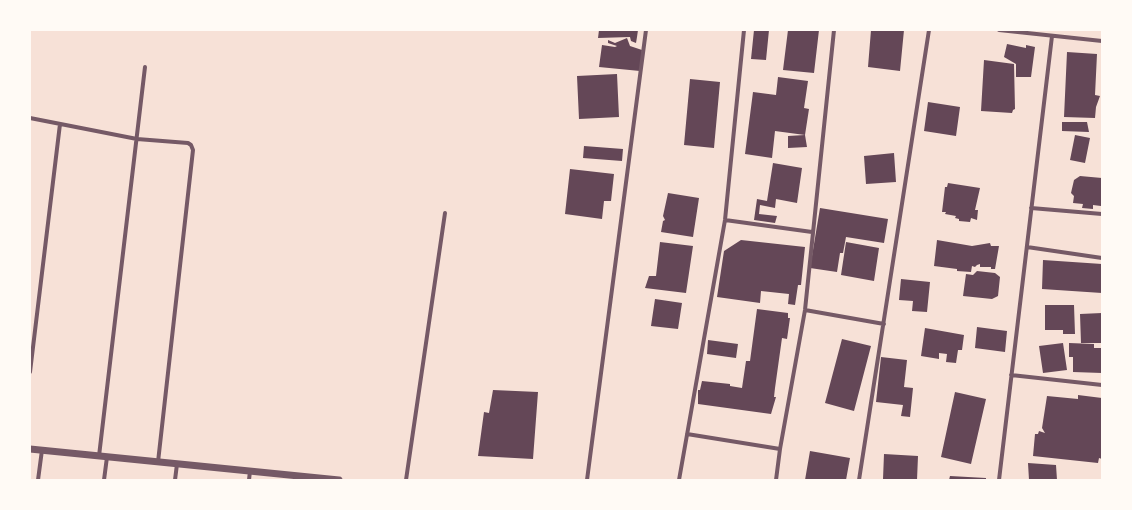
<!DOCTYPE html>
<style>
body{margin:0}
#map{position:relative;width:1132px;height:510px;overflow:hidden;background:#f7e1d7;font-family:"Varela Round",sans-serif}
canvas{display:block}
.frame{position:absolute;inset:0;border:31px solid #fffaf5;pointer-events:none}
</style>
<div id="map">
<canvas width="1132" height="510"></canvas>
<div class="frame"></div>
</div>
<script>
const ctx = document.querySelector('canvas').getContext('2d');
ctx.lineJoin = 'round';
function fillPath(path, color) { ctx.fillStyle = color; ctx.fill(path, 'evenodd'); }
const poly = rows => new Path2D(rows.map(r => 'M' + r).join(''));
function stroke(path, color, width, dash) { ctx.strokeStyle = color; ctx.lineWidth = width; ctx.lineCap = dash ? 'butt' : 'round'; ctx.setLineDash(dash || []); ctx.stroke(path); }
fillPath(poly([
 [599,30,638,30,637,37,636,43,631,41,630,37,598,38],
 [754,30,769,30,766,60,751,59],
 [788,30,819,30,814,73,783,70],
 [871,30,904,30,900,71,868,67],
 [627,38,630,46,642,50,640,71,599,67,602,45,615,47,617,46,608,43,608,40,615,43],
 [1007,44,1026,48,1026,45,1035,47,1031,77,1016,77,1016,64,1004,57],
 [1067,52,1097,54,1095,95,1100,96,1096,107,1095,118,1064,117],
 [984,60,1014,64,1015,109,1013,110,1012,113,981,111],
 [617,74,619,117,579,119,577,76],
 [778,77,808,81,804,108,809,109,805,135,807,147,788,148,788,136,805,135,775,131,772,158,745,154,753,92,776,95],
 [690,79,720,82,714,148,684,145],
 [928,102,960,107,956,136,924,131],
 [1062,122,1087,122,1089,132,1062,131],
 [1075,135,1090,138,1085,163,1070,160],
 [584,146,623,149,622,161,583,158],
 [894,153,896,182,866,184,864,156],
 [773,163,802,168,797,203,776,199,775,208,760,205,759,214,777,216,775,223,754,220,757,199,767,201],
 [570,169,614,174,611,201,604,201,602,219,565,214],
 [1080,176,1102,178,1101,206,1093,205,1093,209,1082,208,1083,204,1073,203,1074,196,1071,193,1074,180],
 [948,183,980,188,975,210,978,210,977,220,971,218,970,222,959,221,959,219,955,218,956,216,945,214,946,212,942,212,945,187,947,187],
 [668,193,699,198,693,237,661,232,663,221,665,220,663,216],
 [820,208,888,219,884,243,846,237,843,253,840,253,837,272,810,268],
 [741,240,805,247,801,285,798,285,795,305,788,304,789,294,761,291,760,303,717,297,724,251],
 [937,240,972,246,990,243,991,246,999,246,995,269,991,269,991,267,980,267,980,264,977,265,975,267,972,266,971,272,957,271,957,269,934,266],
 [660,242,693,246,686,293,645,288,649,276,656,276],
 [846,242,879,248,874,281,841,275],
 [1043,260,1102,264,1102,293,1042,289],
 [977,271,995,273,1000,277,998,296,992,299,963,296,966,274,973,275],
 [901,279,930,282,927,312,912,311,913,301,899,300],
 [655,299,682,303,678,329,651,326],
 [1045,305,1074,305,1075,334,1063,334,1063,330,1045,330],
 [757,309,788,313,788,318,790,318,787,339,782,338,775,388,774,397,776,397,771,414,698,404,698,390,700,390,702,381,730,384,730,386,742,388,746,361,750,361],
 [1102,313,1102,343,1081,343,1080,314],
 [977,327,1007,331,1005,352,975,348],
 [925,328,964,335,962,350,958,350,956,363,946,362,947,354,939,353,939,359,921,356],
 [842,339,871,346,854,411,825,403],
 [708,340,738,344,736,358,707,354],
 [1063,343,1067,370,1043,373,1039,346],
 [1069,343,1094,344,1094,348,1102,348,1102,373,1073,372,1073,357,1069,357],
 [881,357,907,360,904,387,913,388,910,417,901,416,903,405,876,402],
 [493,390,538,392,533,459,478,456,484,412,489,413],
 [955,392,986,399,971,464,941,457],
 [1078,395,1102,398,1102,459,1099,458,1098,463,1033,456,1035,434,1038,434,1039,431,1045,433,1042,428,1047,396,1078,399],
 [810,451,850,458,846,480,805,480],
 [884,454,918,456,917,480,883,479],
 [1028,463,1056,465,1057,480,1029,480],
 [950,476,986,478,986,480,949,480]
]), '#644757');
stroke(poly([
 [999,30,1102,41],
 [30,118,137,139,188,143,191,145,193,150,158,462],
 [1031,208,1102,214],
 [725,220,812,232],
 [1027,247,1102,258],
 [805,310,884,324],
 [30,372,60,124],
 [1011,375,1102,385],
 [687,434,780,449],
 [99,456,145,67],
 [38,480,42,450],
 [104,480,107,457],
 [175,480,177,464],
 [249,480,250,471],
 [406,480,445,213],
 [587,480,646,30],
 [679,480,725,220,744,30],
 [776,480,780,449,805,310,834,30],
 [859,480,929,30],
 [999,480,1052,36]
]), '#755966', 4);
stroke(poly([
 [30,449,339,480]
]), '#755966', 7);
</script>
